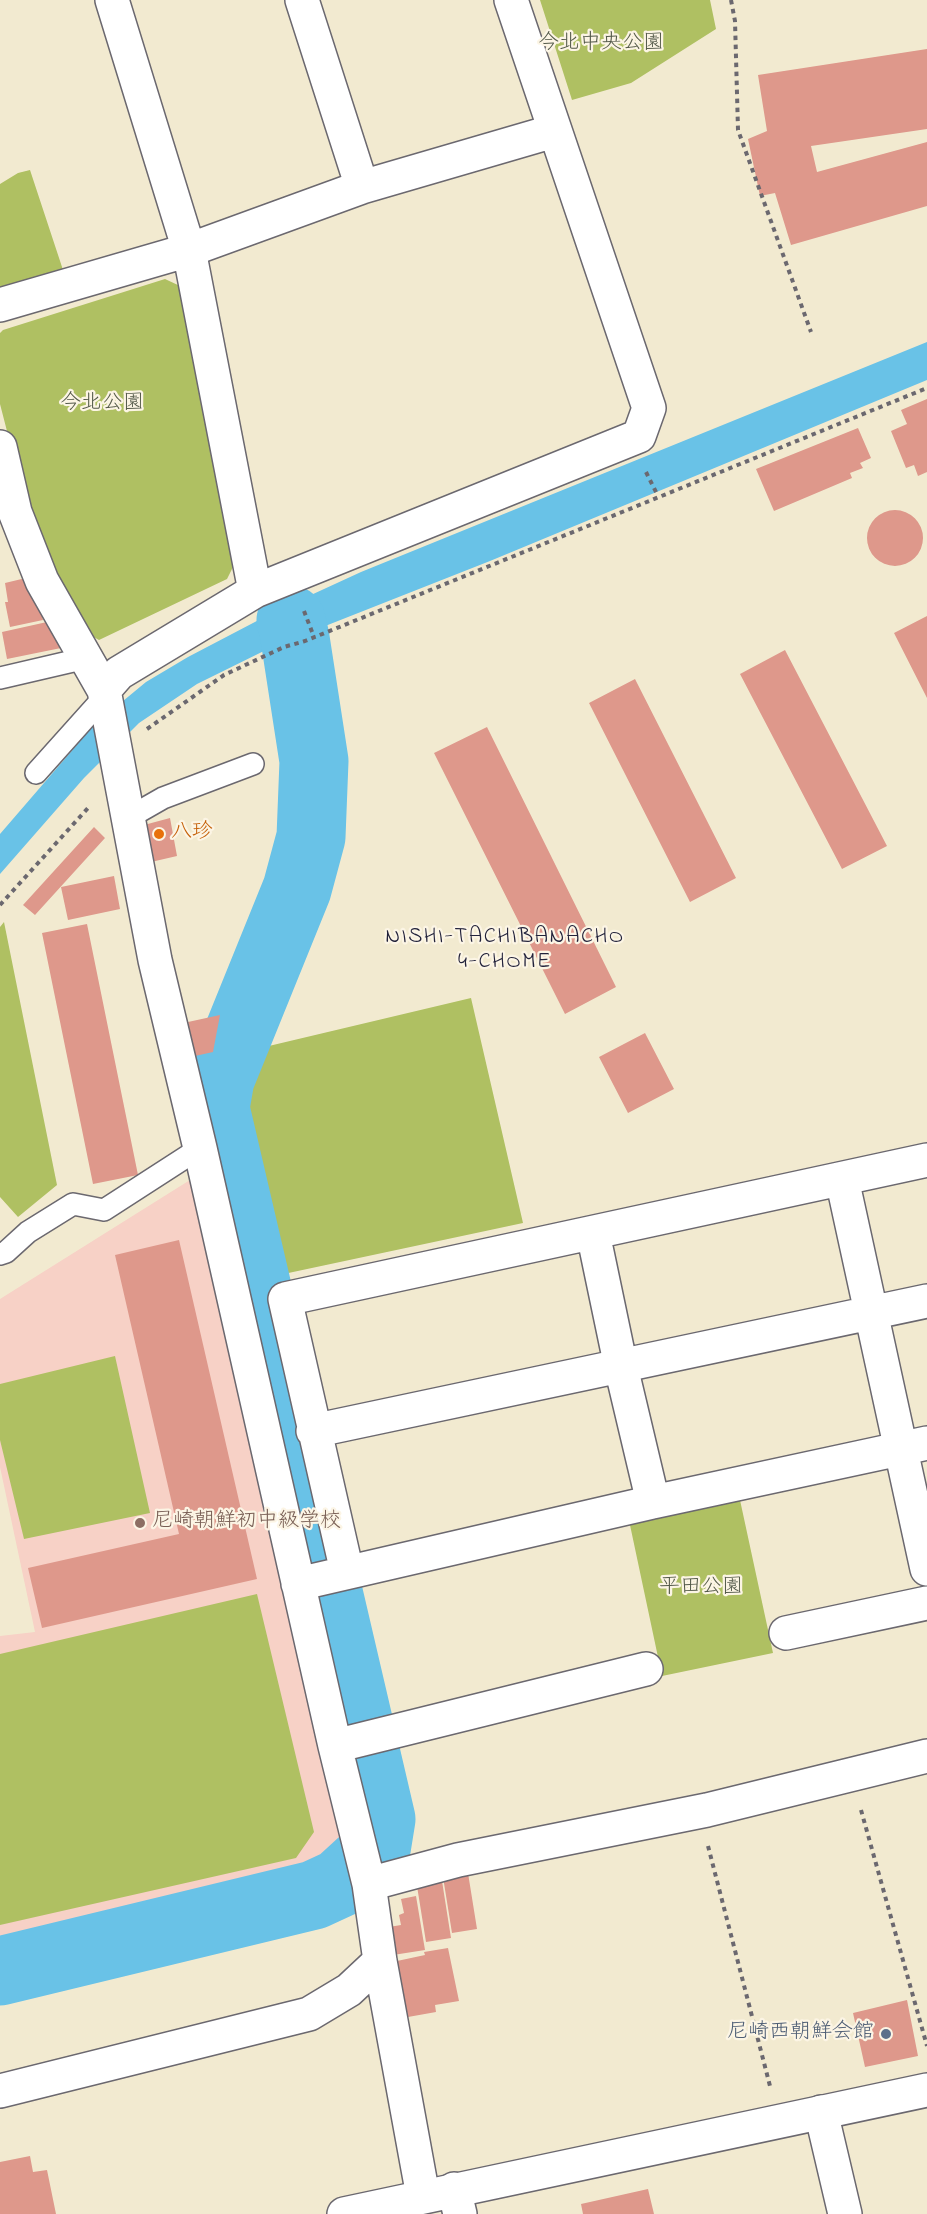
<!DOCTYPE html>
<meta charset="utf-8">
<style>
body{margin:0}
canvas{display:block;background:#f2ead0}
</style>
<canvas width="927" height="2214"></canvas>
<script>
const ctx = document.querySelector('canvas').getContext('2d');
ctx.lineJoin = 'round';
function fillPath(path, color) { ctx.fillStyle = color; ctx.fill(path, 'evenodd'); }
const poly = rows => new Path2D(rows.map(r => 'M' + r).join(''));
function stroke(path, color, width, dash) { ctx.strokeStyle = color; ctx.lineWidth = width; ctx.lineCap = dash ? 'butt' : 'round'; ctx.setLineDash(dash || []); ctx.stroke(path); }
function label(font, color, halo, rows, align = 'center') {
  ctx.font = font + ' "Indie Flower","Klee One",sans-serif'; ctx.lineWidth = 4.5; ctx.setLineDash([]); ctx.textBaseline = 'middle'; ctx.strokeStyle = halo; ctx.fillStyle = color; for (const [text, x, y, turn = 0] of rows) {
    ctx.save(); ctx.translate(x, y); ctx.rotate((+turn || 0) * Math.PI / 180); ctx.textAlign = isNaN(turn) ? turn : align; if (halo) ctx.strokeText(text, 0, 0); ctx.fillText(text, 0, 0); ctx.restore();
  }
}
fillPath(poly([
 [190,1180,345,1854,339,1869,319,1883,0,1957,0,1636,35,1632,0,1467,0,1299]
]), '#f7d1c6');
fillPath(poly([
 [540,0,710,0,716,29,631,83,572,100],
 [30,170,63,270,0,289,0,184,18,173],
 [165,279,180,286,236,561,227,579,99,640,85,632,48,571,25,501,0,404,0,333,3,330],
 [4,922,57,1185,18,1217,0,1197,0,927],
 [471,998,523,1223,279,1275,238,1092,252,1050],
 [115,1356,150,1513,24,1539,0,1440,0,1384],
 [740,1500,773,1653,662,1676,630,1525],
 [257,1594,314,1832,296,1858,0,1925,0,1654]
]), '#afc062');
fillPath(poly([
 [927,342,927,380,490,561,272,647,197,684,139,723,84,778,0,874,0,834,94,725,146,682,188,657,274,612,361,572]
]), '#69c2e7');
stroke(poly([
 [0,1971,314,1895,340,1883,376,1850,381,1819,215,1108,220,1079,297,889,311,837,314,761,295,638,291,620]
]), '#69c2e7', 69);
fillPath(poly([
 [927,49,927,129,811,146,817,172,927,142,927,206,791,245,775,193,760,196,748,139,767,131,758,75],
 [927,399,927,472,918,476,914,465,906,468,891,431,907,424,901,410],
 [858,428,871,458,860,463,863,468,850,473,852,478,774,511,756,469],
 '867 538a28 28 0 1 1 56 0a28 28 0 1 1-56 0Z',
 [30,577,38,596,43,620,10,627,5,602,8,602,5,583],
 [927,616,927,698,894,633],
 [56,620,61,648,7,659,2,632],
 [785,650,887,846,842,869,740,674],
 [635,679,736,878,690,902,589,703],
 [487,727,616,987,565,1014,434,753],
 [170,818,177,856,151,862,144,825],
 [94,827,105,838,35,915,23,905],
 [114,876,120,909,68,920,61,887],
 [87,924,138,1175,93,1184,42,933],
 [220,1015,213,1052,195,1056,188,1022],
 [645,1033,674,1089,628,1113,599,1057],
 [179,1240,257,1579,42,1628,28,1568,179,1534,115,1255],
 [468,1873,477,1929,452,1933,443,1877],
 [442,1881,451,1938,426,1942,417,1886],
 [416,1896,425,1950,393,1955,389,1927,401,1925,399,1915,404,1913,401,1899],
 [448,1948,459,2001,435,2005,436,2012,408,2017,397,1961,425,1955,424,1952],
 [907,2000,918,2056,865,2067,853,2013],
 [30,2156,33,2172,47,2170,56,2214,0,2214,0,2162],
 [648,2189,654,2214,583,2214,581,2204]
]), '#de988b');
const service = poly([
 [0,678,86,658],
 [36,773,105,696],
 [128,818,163,798,253,764],
 [0,1254,6,1252,28,1232,73,1204,104,1210,200,1148]
]);
const minor = poly([
 [112,0,189,250,255,591],
 [302,0,362,187],
 [0,305,189,250,362,187,554,131],
 [0,447,15,512,42,581,104,690,119,673,255,591,639,436,649,408,511,0],
 [104,690,155,960,200,1148,335,1746,369,1884,380,1961,423,2196],
 [842,1179,927,1569],
 [593,1233,621,1367,653,1502],
 [313,1431,927,1301],
 [347,1572,285,1299,927,1160],
 [298,1584,653,1502,927,1443],
 [786,1633,927,1603],
 [335,1746,646,1669],
 [369,1884,458,1860,707,1810,927,1756],
 [0,2091,309,2014,349,1990,380,1961],
 [821,2112,845,2214],
 [454,2189,460,2214]
]);
const tertiary = poly([
 [344,2214,927,2090]
]);
stroke(service, '#6b686f', 24);
stroke(minor, '#6b686f', 36);
stroke(tertiary, '#6b686f', 36);
stroke(poly([
 [731,0,735,21,738,130,811,332],
 [646,472,658,496],
 [304,611,314,637],
 [147,729,224,675,284,647,305,641,927,388],
 [0,905,88,808],
 [861,1810,927,2046],
 [708,1846,770,2086]
]), '#6b686f', 4, [4.5, 4.5]);
stroke(service, '#fff', 21);
stroke(minor, '#fff', 33);
stroke(tertiary, '#fff', 33);
for (const [x, y, r, color] of [
 [159,834,6,"#e8710a"],
 [140,1523,6,"#8d6e63"],
 [886,2034,6,"#5c6f8a"]
]) { const dot = new Path2D(); dot.arc(x, y, r, 0, 2 * Math.PI); ctx.fillStyle = color; ctx.fill(dot); stroke(dot, '#fcf5e5', 2); }
label('21px', '#535949', '#fcf5e5', [
 ["今北中央公園",601,45],
 ["今北公園",102,405],
 ["平田公園",701,1589]
]);
label('21px', '#c56008', '#fcf5e5', [
 ["八珍",171,834]
], 'left');
label('21px', '#785e54', '#fcf5e5', [
 ["尼崎朝鮮初中級学校",152,1523]
], 'left');
label('21px', '#4e5e75', '#fcf5e5', [
 ["尼崎西朝鮮会館",874,2034]
], 'right');
ctx.letterSpacing = '1.5px';
label('22px', '#22223b', '#fcf5e5', [
 ["NISHI-TACHIBANACHO",505,938],
 ["4-CHOME",505,963]
]);
ctx.letterSpacing = '0px';
</script>
